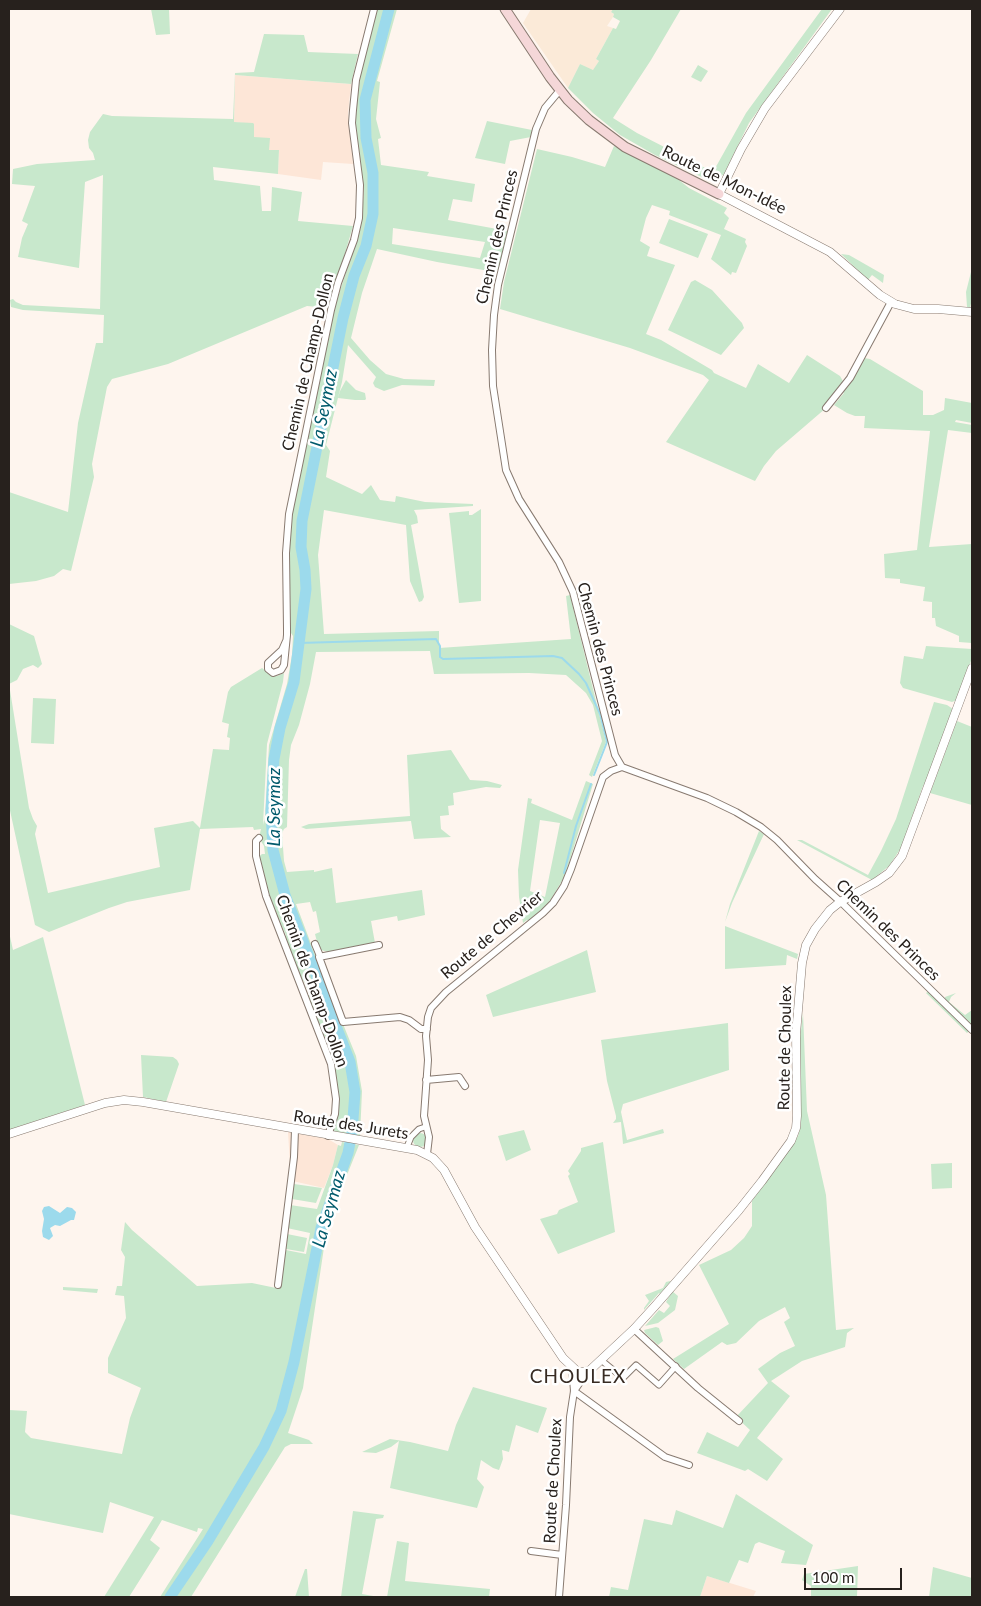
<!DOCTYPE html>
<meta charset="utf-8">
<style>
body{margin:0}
#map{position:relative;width:981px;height:1606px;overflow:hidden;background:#fef5ee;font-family:Lato,sans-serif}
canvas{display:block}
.frame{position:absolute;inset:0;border:10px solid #27211d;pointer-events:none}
.scale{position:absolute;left:804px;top:1568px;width:98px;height:22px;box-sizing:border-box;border:2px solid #27211d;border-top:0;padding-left:6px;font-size:15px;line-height:18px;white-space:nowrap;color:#27211d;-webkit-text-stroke:4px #fff;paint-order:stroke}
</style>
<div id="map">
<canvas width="981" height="1606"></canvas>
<div class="frame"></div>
<div class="scale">100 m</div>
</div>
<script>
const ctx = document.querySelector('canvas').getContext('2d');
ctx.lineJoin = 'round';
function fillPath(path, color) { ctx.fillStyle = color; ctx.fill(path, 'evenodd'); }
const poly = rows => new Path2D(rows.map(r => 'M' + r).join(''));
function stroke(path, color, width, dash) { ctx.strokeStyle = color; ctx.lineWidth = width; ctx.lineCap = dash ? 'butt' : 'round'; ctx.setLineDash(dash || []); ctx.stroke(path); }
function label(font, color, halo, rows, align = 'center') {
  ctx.font = font + ' Lato,sans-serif'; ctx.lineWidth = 5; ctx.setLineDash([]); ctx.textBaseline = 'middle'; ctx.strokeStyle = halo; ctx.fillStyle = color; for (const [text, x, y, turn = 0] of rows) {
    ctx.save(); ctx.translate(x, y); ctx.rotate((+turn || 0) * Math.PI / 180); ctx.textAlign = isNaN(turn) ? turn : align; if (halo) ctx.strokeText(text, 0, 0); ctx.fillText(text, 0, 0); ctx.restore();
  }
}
fillPath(poly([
 [531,9,613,9,611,12,614,14,613,17,607,26,613,28,596,59,599,61,593,71,580,64,568,88,523,23]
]), '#fbead8');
fillPath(poly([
 [235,75,351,84,348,113,353,164,323,162,321,180,278,174,279,150,269,150,254,137,254,124,234,122],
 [288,1132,328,1139,338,1145,333,1165,324,1188,288,1180,290,1164],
 [707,1576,756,1591,753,1597,700,1597]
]), '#fde6d7');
fillPath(poly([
 [151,9,169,9,170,34,156,35],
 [377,9,397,9,377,81,380,82,376,119,381,138,378,139,381,165,429,172,427,176,475,184,472,202,453,199,448,220,508,231,500,267,495,272,437,262,377,249,362,293,351,338,370,360,386,374,404,379,435,380,434,386,402,385,384,391,375,387,373,383,376,377,348,345,342,382,326,445,330,451,326,477,362,494,371,485,380,500,395,502,396,496,425,502,473,504,473,506,414,510,417,516,418,523,411,525,424,597,422,601,419,602,410,581,406,525,324,510,318,555,324,634,439,631,439,648,571,639,566,596,570,595,606,742,592,777,589,775,602,741,593,705,586,693,566,675,529,673,434,674,430,651,316,652,310,684,299,725,291,745,289,760,287,827,284,829,282,833,284,861,287,872,314,870,314,872,332,868,336,903,422,890,425,915,398,921,397,916,371,921,375,943,328,952,321,950,317,942,315,934,320,932,316,911,313,912,310,902,296,904,339,1018,343,1024,356,1056,362,1091,360,1136,328,1136,335,1114,327,1054,330,1049,325,1036,320,1033,307,1000,309,994,304,981,299,979,284,941,286,935,280,922,276,921,256,859,262,854,265,854,264,846,259,838,261,829,254,830,253,827,200,829,190,890,127,902,109,908,49,932,35,925,9,806,9,624,34,636,42,664,38,668,33,665,23,669,17,680,9,684,29,808,33,819,37,826,35,834,48,893,160,867,154,828,193,821,200,828,213,749,229,750,230,738,227,737,229,724,222,722,228,692,231,687,262,668,272,676,277,676,284,673,283,682,267,744,263,825,265,816,269,745,287,684,292,655,293,636,291,633,289,541,293,511,334,309,361,227,364,190,356,128,355,109,358,86],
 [393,228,485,242,480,258,392,244],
 [613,9,681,9,651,60,613,118,637,133,713,172,746,113,822,9,832,9,749,123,724,174,718,179,710,181,655,155,620,135,593,113,568,88,580,64,593,70,599,61,596,59,613,28,616,29,620,21,613,17,614,14,611,12],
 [264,34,304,35,308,52,358,54,351,84,235,75,234,122,253,123,254,124,254,137,270,138,269,150,279,150,278,174,213,167,214,180,260,186,262,211,271,211,272,187,302,192,298,221,353,226,329,308,307,306,168,364,112,379,107,387,92,464,94,477,71,571,63,569,54,576,36,581,9,584,9,492,68,512,78,423,96,343,103,343,104,315,23,310,11,307,10,300,13,299,16,302,23,305,100,309,103,175,85,182,79,268,18,257,22,238,28,224,22,221,35,186,12,184,13,169,37,164,95,160,93,153,89,148,88,140,90,132,103,114,112,116,233,119,235,73,254,72],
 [698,65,708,71,701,82,691,77],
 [487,121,532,130,531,137,510,141,505,164,475,158],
 [614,146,679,180,689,188,727,208,724,213,729,218,724,229,746,239,745,242,747,246,736,273,732,272,731,275,711,259,721,235,669,215,670,211,652,205,646,218,640,241,650,247,647,256,675,265,646,334,661,340,712,370,714,373,746,388,758,364,789,383,807,355,840,376,844,383,826,408,776,451,764,466,755,481,666,442,709,380,703,375,630,348,500,309,504,282,537,149,572,157,605,167],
 [669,219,708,234,698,258,659,243],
 [841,254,849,255,884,275,883,283,872,275,868,280],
 [972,268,972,299,970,308,967,307,966,292],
 [695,280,712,290,742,323,744,328,721,355,668,330,691,282],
 [864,358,870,359,923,391,923,415,933,415,944,410,945,398,972,403,972,423,956,420,955,422,972,425,972,433,948,430,929,547,972,544,972,643,959,642,959,636,936,626,935,618,932,618,932,602,923,601,925,587,900,583,900,579,885,578,884,554,917,550,930,431,864,428,865,416,855,416,847,413,834,405,844,393,842,392],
 [346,380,356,390,365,393,366,399,365,400,355,400,338,398,340,391],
 [481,509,481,601,459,603,449,513,469,511,469,515,472,515],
 [926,646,972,649,972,658,957,700,952,702,903,688,900,683,904,656,923,659],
 [33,698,56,699,54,744,31,743],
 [934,702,947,705,953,709,926,783,923,786,901,848,889,866,872,880,797,840,802,840,868,875,881,851,896,819],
 [957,721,972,727,972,805,930,793],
 [451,750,470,780,487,781,502,785,500,788,486,787,453,793,454,805,448,806,449,815,440,816,441,829,451,837,414,839,411,821,306,829,301,827,309,824,410,816,407,755],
 [586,781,593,784,565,876,548,904,529,921,527,920,523,923,519,897,518,870,528,798,532,799,531,803,572,820],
 [540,820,560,823,545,897,530,891],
 [759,831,764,834,732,903,725,922,730,904],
 [725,926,798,954,797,959,787,955,786,965,725,969],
 [9,932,13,950,43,937,85,1105,9,1130],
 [587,950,596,992,493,1017,486,995],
 [929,991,970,1030,967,1033,926,993],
 [956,993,951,997,949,1002,965,1015,972,1010,972,1026,945,1000,945,997],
 [803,1013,807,1111,826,1195,836,1330,854,1328,847,1333,845,1347,802,1361,771,1381,790,1396,757,1438,783,1459,767,1481,748,1469,745,1471,697,1453,707,1432,738,1447,750,1430,736,1417,768,1383,758,1369,780,1353,795,1346,784,1322,790,1318,785,1307,759,1321,736,1343,727,1345,722,1342,684,1369,673,1359,729,1324,699,1265,731,1250,744,1238,752,1226,752,1201,798,1136,801,1125,799,1047],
 [728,1023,729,1070,623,1104,621,1112,627,1140,663,1129,664,1133,623,1144,621,1122,613,1123,616,1119,616,1116,607,1081,601,1040],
 [141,1055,173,1057,177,1060,179,1064,166,1102,143,1097],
 [524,1130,531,1150,506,1161,498,1136],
 '413 1140a7 7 0 1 1 14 0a7 7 0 1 1-14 0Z',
 [342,1142,359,1145,333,1210,326,1234,303,1388,288,1433,309,1440,313,1444,291,1444,285,1447,191,1597,160,1597,203,1529,198,1528,197,1532,162,1520,150,1540,160,1548,129,1597,104,1597,154,1517,110,1502,103,1533,9,1514,9,1410,27,1411,25,1432,31,1438,122,1454,130,1418,141,1388,108,1373,108,1358,126,1318,124,1296,115,1295,117,1286,122,1286,125,1257,121,1250,125,1222,132,1230,197,1286,252,1283,276,1288,281,1249,306,1254,310,1233,287,1228,290,1205,317,1209,333,1165,338,1145,341,1146],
 [603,1142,615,1232,558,1254,540,1219,557,1214,559,1210,578,1202,568,1176,570,1174,568,1171,581,1151,581,1148],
 [952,1163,952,1188,932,1189,931,1164],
 [294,1184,322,1188,316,1203,292,1199],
 [287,1234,307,1238,304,1252,286,1249],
 [670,1281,671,1281,660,1294,659,1293,644,1310,644,1308,649,1301,645,1295,663,1288,666,1282],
 [63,1287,98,1289,97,1293,63,1290],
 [672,1291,678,1296,675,1310,658,1323,645,1326,659,1310,664,1313,670,1306,666,1302],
 [656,1327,659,1328,663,1341,658,1345,645,1333,644,1330],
 [473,1387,547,1408,538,1433,516,1425,509,1452,502,1450,503,1459,499,1470,493,1468,481,1460,477,1479,484,1487,477,1508,390,1488,399,1441,391,1447,376,1453,362,1452,390,1439,410,1442,448,1451,456,1425],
 [736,1494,813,1545,806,1565,781,1563,785,1551,759,1542,755,1544,748,1563,739,1560,729,1583,707,1576,700,1597,609,1597,611,1587,628,1590,644,1519,672,1525,676,1510,723,1528],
 [353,1511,384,1515,383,1518,376,1519,362,1594,379,1597,341,1597],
 [397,1541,409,1543,405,1581,490,1589,489,1597,387,1597],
 [858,1566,857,1597,811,1597,811,1586,802,1580,804,1574],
 [933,1567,972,1578,972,1597,929,1597],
 [305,1569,307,1569,309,1597,295,1597]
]), '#c8e8cc');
fillPath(poly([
 [49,1206,60,1213,67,1207,72,1208,76,1212,74,1220,71,1220,60,1226,55,1225,50,1228,53,1236,49,1240,43,1237,42,1231,44,1219,42,1211,44,1207]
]), '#9cdaec');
stroke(poly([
 [299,643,436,639,440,646,440,657,443,659,553,656,562,658,579,674,586,683,600,714,607,742,594,775],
 [564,873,576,826,591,784]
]), '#9cdaec', 2);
stroke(poly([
 [170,1597,208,1541,264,1447,281,1411,294,1362,321,1228,348,1153,352,1132,355,1092,350,1062,285,895,273,850,271,811,274,759,280,728,294,682,306,589,305,570,301,547,302,521,343,318,354,276,366,246,373,214,373,173,366,138,365,100,389,9]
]), '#9cdaec', 11);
const pedestrian = poly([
 [407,1147,411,1137,419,1129,425,1127],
 [601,1360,623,1378,636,1365,659,1385,676,1366]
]);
const minor = poly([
 [560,90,545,108,536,129,498,285,494,315,492,350,493,386,506,470,519,499,559,562,573,592,615,755,622,767,707,798,736,812,761,827,777,840,815,879,843,904,972,1030],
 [826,408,850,378,891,302],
 [286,641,282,650,268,663,268,669,273,673,281,670,284,665,287,635,287,629,286,553,289,514,331,310,338,283,354,240,359,218,360,185,352,123,353,110,356,80,374,9],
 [259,838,256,841,256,856,266,896,331,1064,336,1099,335,1114,328,1136],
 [315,944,320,956],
 [379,945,319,957,343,1022,400,1017,409,1020,421,1029,427,1029],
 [426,1080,459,1077,465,1086],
 [427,1154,429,1137,424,1116,428,1060,426,1036,428,1017,431,1008,446,992,543,913,553,903,564,886,571,869,603,777,611,771,622,767],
 [278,1285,294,1157,295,1130],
 [634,1329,698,1388,739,1421],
 [574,1391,665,1457,689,1465],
 [574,1391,587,1372],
 [531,1551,562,1555],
 [559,1597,566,1505,570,1417,574,1391,572,1367]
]);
const tertiary = poly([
 [840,9,765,108,741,149,719,194,830,252,880,295,895,304,914,309,938,309,972,312],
 [9,1134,105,1103,124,1100,143,1102,417,1150,433,1158,444,1170,475,1227,563,1358,577,1371,581,1372,589,1371,634,1329,655,1306,739,1210,762,1181,791,1141,796,1128,797,1116,796,1034,802,963,806,945,815,929,830,910,840,902,876,882,889,873,902,856,972,668]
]);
const secondary = poly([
 [505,9,550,77,568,100,589,120,625,147,719,194]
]);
stroke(pedestrian, '#887a70', 7);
stroke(minor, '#887a70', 8);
stroke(tertiary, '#887a70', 9);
stroke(secondary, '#887a70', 11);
stroke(pedestrian, '#fff', 5);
stroke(minor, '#fff', 6);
stroke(tertiary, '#fff', 8);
stroke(secondary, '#f5d7d8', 9);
label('16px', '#27211d', '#fff', [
 ["Route de Mon-Idée",724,180,26],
 ["Chemin des Princes",497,237,-77],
 ["Chemin de Champ-Dollon",308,362,-77],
 ["Chemin des Princes",600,649,75],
 ["Chemin des Princes",888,930,44],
 ["Route de Chevrier",492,935,-40],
 ["Chemin de Champ-Dollon",312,981,70],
 ["Route de Choulex",785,1048,-89],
 ["Route des Jurets",351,1125,9],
 ["Route de Choulex",553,1481,-87]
]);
label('italic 18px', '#005a6c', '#fff', [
 ["La Seymaz",324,408,-79],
 ["La Seymaz",274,807,-90],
 ["La Seymaz",329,1209,-74]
]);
ctx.letterSpacing = '1px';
label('19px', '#372b23', '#fff', [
 ["CHOULEX",578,1377]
]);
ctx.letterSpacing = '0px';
</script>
